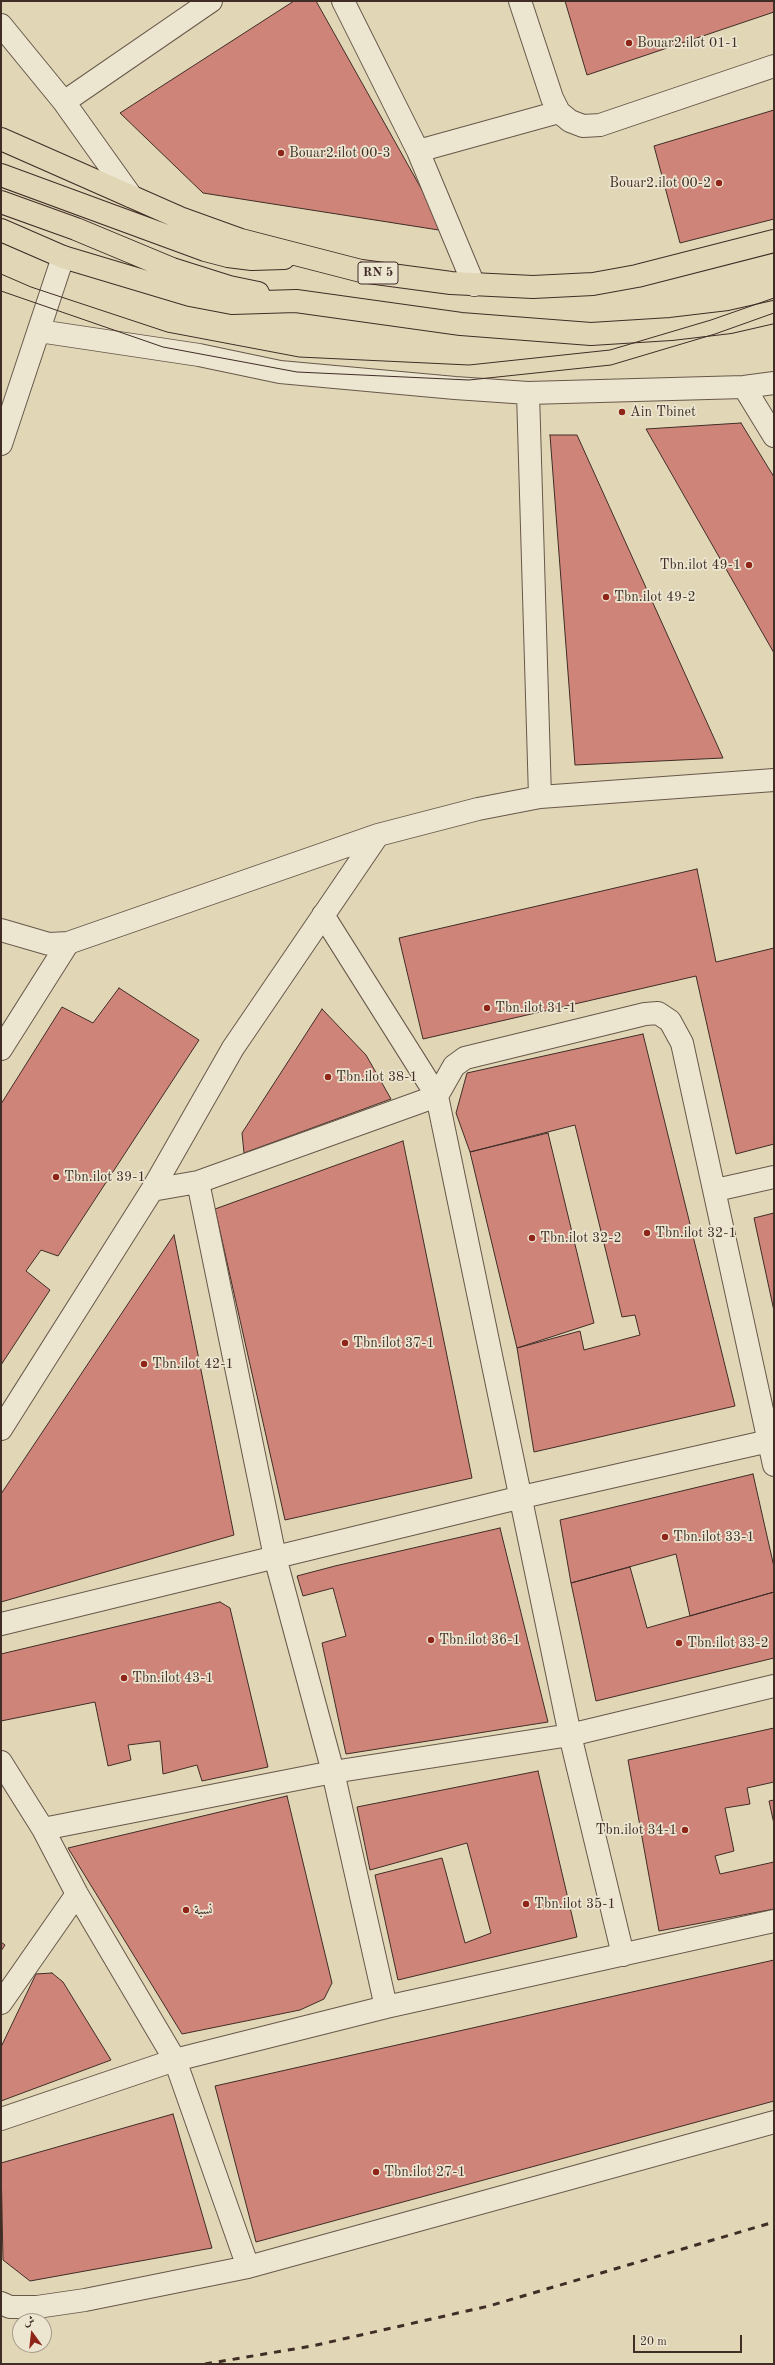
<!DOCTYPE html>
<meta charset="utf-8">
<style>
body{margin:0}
#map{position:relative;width:775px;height:2365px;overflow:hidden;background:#e1d7b7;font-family:"Old Standard TT",Amiri,serif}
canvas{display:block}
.frame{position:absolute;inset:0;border:2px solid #402d26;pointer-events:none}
.north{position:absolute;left:12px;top:2313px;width:40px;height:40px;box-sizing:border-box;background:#ece5d0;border:1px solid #a79b8c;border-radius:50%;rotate:345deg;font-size:11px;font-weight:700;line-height:16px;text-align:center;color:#402d26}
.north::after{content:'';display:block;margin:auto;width:14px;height:18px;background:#8f2418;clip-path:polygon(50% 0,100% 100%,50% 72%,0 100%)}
.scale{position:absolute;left:633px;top:2335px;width:109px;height:18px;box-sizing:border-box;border:2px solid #402d26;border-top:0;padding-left:5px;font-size:12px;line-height:14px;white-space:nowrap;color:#402d26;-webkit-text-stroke:3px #ece5d0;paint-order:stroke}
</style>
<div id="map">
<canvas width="775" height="2365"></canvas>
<div class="frame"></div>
<div class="north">ش</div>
<div class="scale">20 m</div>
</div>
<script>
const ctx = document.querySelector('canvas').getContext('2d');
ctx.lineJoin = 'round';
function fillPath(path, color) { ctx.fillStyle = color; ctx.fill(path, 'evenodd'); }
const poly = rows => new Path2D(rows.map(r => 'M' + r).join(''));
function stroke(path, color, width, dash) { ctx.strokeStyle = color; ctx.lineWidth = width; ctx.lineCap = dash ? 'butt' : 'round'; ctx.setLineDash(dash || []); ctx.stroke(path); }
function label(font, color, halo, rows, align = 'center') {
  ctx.font = font + ' "Old Standard TT",Amiri,serif'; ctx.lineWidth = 3.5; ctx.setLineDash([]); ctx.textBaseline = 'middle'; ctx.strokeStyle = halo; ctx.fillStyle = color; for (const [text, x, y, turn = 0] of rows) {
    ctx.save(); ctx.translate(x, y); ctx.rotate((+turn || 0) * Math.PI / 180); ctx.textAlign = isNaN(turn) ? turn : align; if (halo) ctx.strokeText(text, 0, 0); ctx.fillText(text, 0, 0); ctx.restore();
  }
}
const building = poly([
 [294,1,316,1,445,231,203,193,120,113,294,1],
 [565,1,774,1,774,12,587,75,565,1],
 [774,110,774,219,680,243,654,146,774,110],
 [741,423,774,477,774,653,646,429,741,423],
 [550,435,577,435,723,758,575,765,550,435],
 [697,869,716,962,774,948,774,1144,736,1154,696,976,423,1039,399,938,697,869],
 [119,988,199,1040,58,1256,41,1250,26,1271,50,1290,1,1365,1,1104,62,1007,93,1023,119,988],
 [322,1009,366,1055,391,1099,244,1153,242,1133,322,1009],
 [643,1034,735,1406,534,1452,517,1348,580,1331,584,1350,640,1335,635,1315,622,1317,575,1125,470,1152,456,1113,467,1073,643,1034],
 [548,1133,594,1323,517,1348,470,1152,548,1133],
 [403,1141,472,1478,285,1520,215,1209,403,1141],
 [774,1213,774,1311,754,1218,774,1213],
 [174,1235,234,1535,1,1602,1,1494,174,1235],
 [753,1474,774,1567,774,1592,690,1616,676,1554,571,1583,560,1520,753,1474],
 [500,1528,548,1722,346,1754,322,1643,346,1636,333,1588,303,1596,297,1576,335,1566,500,1528],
 [630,1567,647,1628,774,1592,774,1658,596,1701,571,1583,630,1567],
 [220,1602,230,1608,268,1767,202,1781,197,1765,163,1774,160,1741,128,1745,131,1760,108,1766,95,1702,1,1721,1,1654,220,1602],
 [774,1728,774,1782,747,1788,750,1804,725,1808,734,1851,715,1856,720,1874,774,1862,774,1909,659,1931,628,1760,774,1728],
 [538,1771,577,1937,398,1980,375,1875,442,1858,465,1943,491,1933,467,1843,370,1870,357,1807,538,1771],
 [287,1796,332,1983,324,1999,300,2010,182,2034,68,1848,287,1796],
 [774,1800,774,1824,769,1801,774,1800],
 [1,1942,5,1945,1,1951,1,1942],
 [774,1960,774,2101,256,2242,215,2086,774,1960],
 [52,1973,63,1982,111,2060,1,2101,1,2047,36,1974,52,1973],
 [173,2114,212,2248,30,2281,3,2260,1,2163,173,2114]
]);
fillPath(building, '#cf847a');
stroke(building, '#402d26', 1);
const street = poly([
 [343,1,418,151,474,285],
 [520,1,552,98,559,112,570,121,583,126,600,125,774,66],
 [1,25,64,102,131,196],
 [64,102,211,1],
 [418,151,559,112],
 [39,331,199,355,280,372,455,388,528,393,744,387,774,383],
 [744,387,774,436],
 [528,393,540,797],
 [1,444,63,257],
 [323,915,437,1096,570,1735,623,1955],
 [1,930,49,944,68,943,378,835,478,809,540,797,774,780],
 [1,1049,68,943],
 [198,1182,275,1557,333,1772,386,2007],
 [152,1190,198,1182,437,1096,454,1066,465,1058,645,1014,658,1013,670,1021,682,1043,774,1465],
 [716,1190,774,1177],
 [1,1429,152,1190,233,1048,378,835],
 [1,1624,522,1497,769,1441],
 [1,1762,43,1829,77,1894,175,2060,248,2267],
 [43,1829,333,1772,570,1735,774,1686],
 [1,2003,77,1894],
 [1,2119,175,2060,386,2007,774,1921],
 [1,2303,10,2307,37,2307,85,2300,248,2267,774,2122]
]);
const primary = poly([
 [1,139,180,218,241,240,361,271,451,283,533,287,593,284,637,276,774,241],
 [1,175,205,250,228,256,252,259,284,258],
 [1,202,76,229,172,269,229,287,258,293],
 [1,230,63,257,190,295,232,303,296,301,461,324,591,334,671,329,730,322,774,312]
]);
stroke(street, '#68584a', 24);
stroke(primary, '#402d26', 24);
stroke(street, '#ece5d0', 22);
stroke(primary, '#e1d7b7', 22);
stroke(poly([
 [1,274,31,287,167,332,299,357,469,365,610,350,711,320,774,298],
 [1,291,163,347,297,372,469,380,611,365,715,334,774,313]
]), '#402d26', 1);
stroke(poly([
 [205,2364,312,2346,489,2306,774,2222]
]), '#402d26', 3, [7, 7]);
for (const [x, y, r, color] of [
 [629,43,4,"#8f2418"],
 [281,153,4,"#8f2418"],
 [719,183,4,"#8f2418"],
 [622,412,4,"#8f2418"],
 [749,565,4,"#8f2418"],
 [606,597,4,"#8f2418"],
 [487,1008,4,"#8f2418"],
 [328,1077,4,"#8f2418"],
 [56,1177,4,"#8f2418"],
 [647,1233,4,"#8f2418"],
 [532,1238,4,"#8f2418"],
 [345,1343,4,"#8f2418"],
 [144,1364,4,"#8f2418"],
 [665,1537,4,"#8f2418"],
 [431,1640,4,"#8f2418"],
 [679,1643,4,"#8f2418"],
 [124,1678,4,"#8f2418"],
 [685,1830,4,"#8f2418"],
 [526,1904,4,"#8f2418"],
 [186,1910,4,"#8f2418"],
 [376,2172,4,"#8f2418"]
]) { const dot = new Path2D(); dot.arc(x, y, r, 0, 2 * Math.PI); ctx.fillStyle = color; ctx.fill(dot); stroke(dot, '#ece5d0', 1.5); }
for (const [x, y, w] of [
 [378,273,40]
]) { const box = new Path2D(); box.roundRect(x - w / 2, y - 11, w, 22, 3); ctx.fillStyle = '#ece5d0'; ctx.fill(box); stroke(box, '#402d26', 1); }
label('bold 13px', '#402d26', null, [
 ["RN 5",378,273]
]);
label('14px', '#402d26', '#ece5d0', [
 ["Bouar2.ilot 01-1",637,43],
 ["Bouar2.ilot 00-3",289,153],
 ["Bouar2.ilot 00-2",711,183,"right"],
 ["Ain Tbinet",630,412],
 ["Tbn.ilot 49-1",741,565,"right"],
 ["Tbn.ilot 49-2",614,597],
 ["Tbn.ilot 31-1",495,1008],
 ["Tbn.ilot 38-1",336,1077],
 ["Tbn.ilot 39-1",64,1177],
 ["Tbn.ilot 32-1",655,1233],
 ["Tbn.ilot 32-2",540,1238],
 ["Tbn.ilot 37-1",353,1343],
 ["Tbn.ilot 42-1",152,1364],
 ["Tbn.ilot 33-1",673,1537],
 ["Tbn.ilot 36-1",439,1640],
 ["Tbn.ilot 33-2",687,1643],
 ["Tbn.ilot 43-1",132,1678],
 ["Tbn.ilot 34-1",677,1830,"right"],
 ["Tbn.ilot 35-1",534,1904],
 ["نسبة",194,1910],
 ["Tbn.ilot 27-1",384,2172]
], 'left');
</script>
